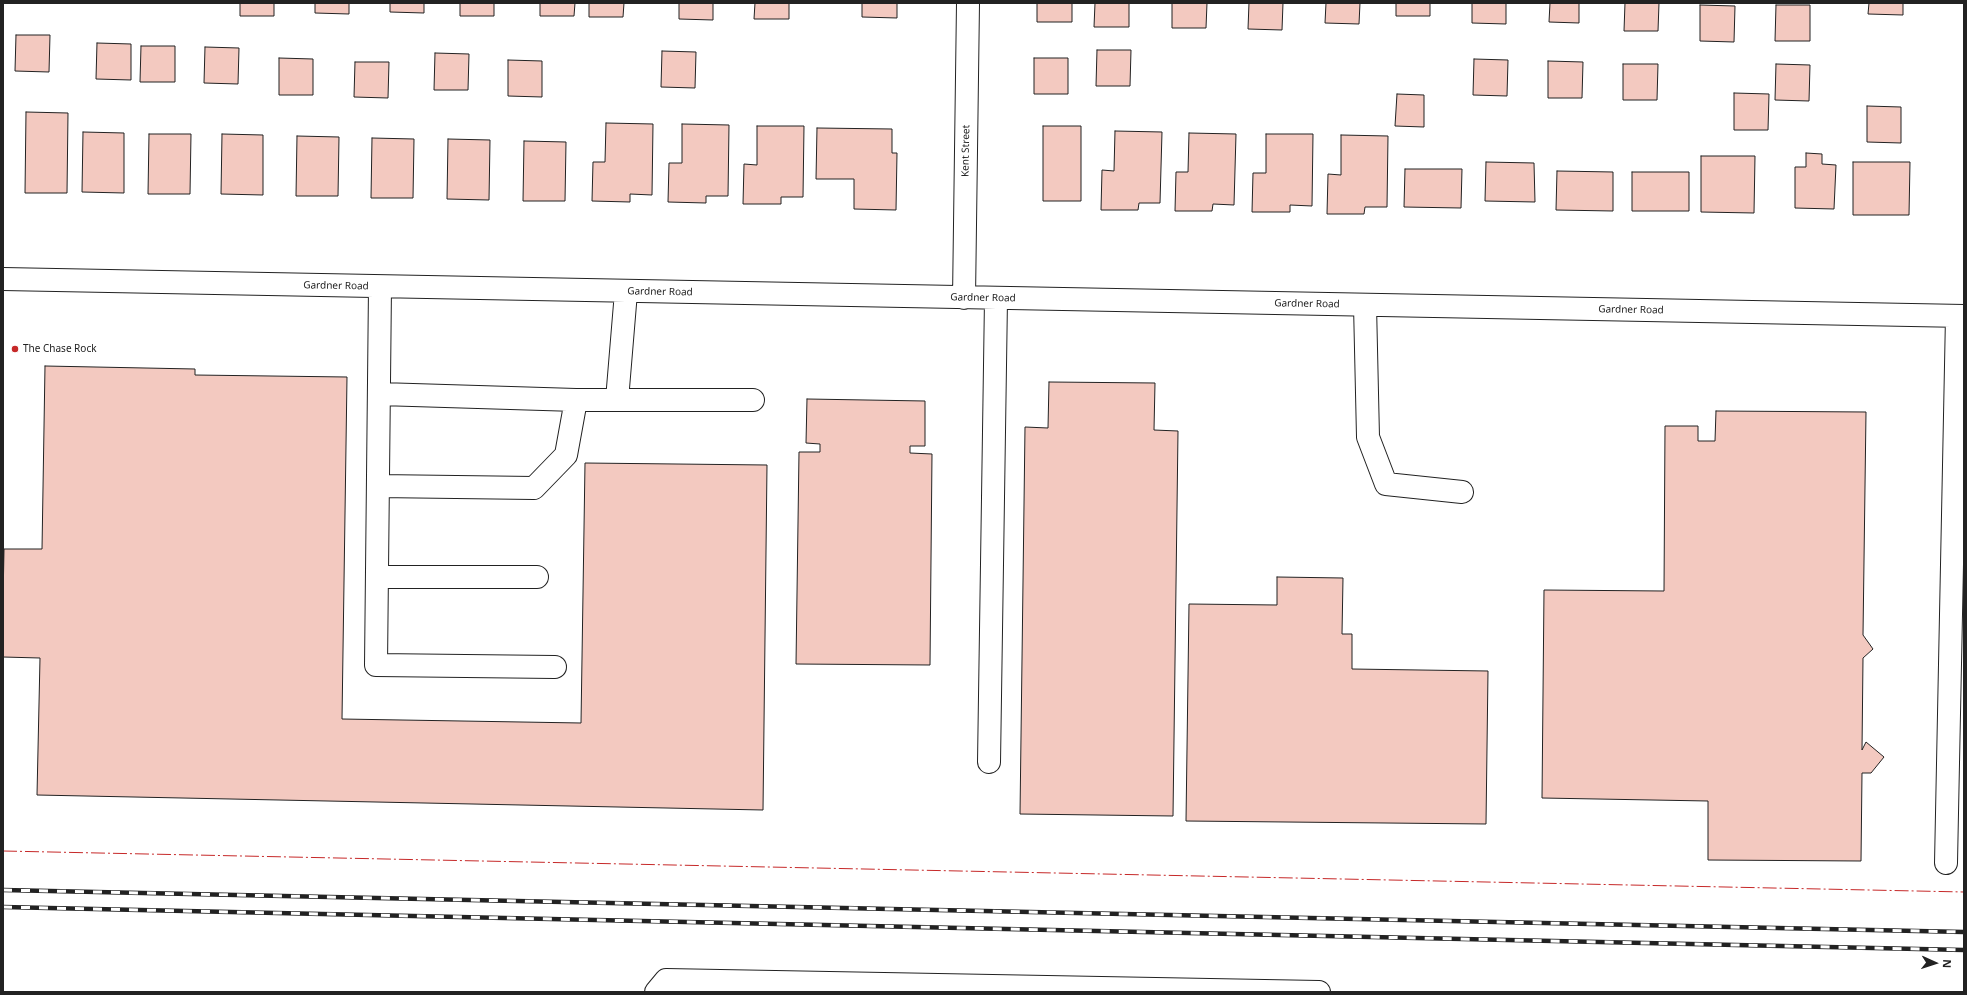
<!DOCTYPE html>
<style>
body{margin:0}
#map{position:relative;width:1967px;height:995px;overflow:hidden;background:#fff;font-family:"Noto Sans",sans-serif}
canvas{display:block}
.frame{position:absolute;inset:0;border:4px solid #222;pointer-events:none}
.north{position:absolute;left:1915px;top:943px;width:40px;height:40px;-webkit-text-stroke:3px #fff;paint-order:stroke;rotate:93deg;font-size:11px;font-weight:700;line-height:16px;text-align:center;color:#222}
.north::after{content:'';display:block;margin:auto;width:14px;height:18px;background:#222;clip-path:polygon(50% 0,100% 100%,50% 72%,0 100%)}
</style>
<div id="map">
<canvas width="1967" height="995"></canvas>
<div class="frame"></div>
<div class="north">N</div>
</div>
<script>
const ctx = document.querySelector('canvas').getContext('2d');
ctx.lineJoin = 'round';
function fillPath(path, color) { ctx.fillStyle = color; ctx.fill(path, 'evenodd'); }
const poly = rows => new Path2D(rows.map(r => 'M' + r).join(''));
function stroke(path, color, width, dash) { ctx.strokeStyle = color; ctx.lineWidth = width; ctx.lineCap = dash ? 'butt' : 'round'; ctx.setLineDash(dash || []); ctx.stroke(path); }
function label(font, color, halo, rows, align = 'center') {
  ctx.font = font + ' "Noto Sans",sans-serif'; ctx.lineWidth = 3; ctx.setLineDash([]); ctx.textBaseline = 'middle'; ctx.strokeStyle = halo; ctx.fillStyle = color; for (const [text, x, y, turn = 0] of rows) {
    ctx.save(); ctx.translate(x, y); ctx.rotate((+turn || 0) * Math.PI / 180); ctx.textAlign = isNaN(turn) ? turn : align; if (halo) ctx.strokeText(text, 0, 0); ctx.fillText(text, 0, 0); ctx.restore();
  }
}
const building = poly([
 [240,3,274,3,274,16,240,16,240,3],
 [315,3,349,3,349,14,315,13,315,3],
 [390,3,424,3,424,13,390,12,390,3],
 [460,3,494,3,494,16,460,16,460,3],
 [540,3,575,3,574,16,540,16,540,3],
 [589,3,624,3,623,17,589,17,589,3],
 [679,3,713,3,713,20,679,19,679,3],
 [755,3,789,3,789,19,754,19,755,3],
 [862,3,897,3,897,18,862,17,862,3],
 [1037,3,1072,3,1072,22,1037,22,1037,3],
 [1095,3,1129,3,1129,27,1094,27,1095,3],
 [1172,3,1207,3,1206,28,1172,28,1172,3],
 [1249,3,1283,3,1282,30,1248,29,1249,3],
 [1326,3,1360,3,1359,24,1325,23,1326,3],
 [1396,3,1430,3,1430,16,1396,16,1396,3],
 [1472,3,1506,3,1506,24,1472,23,1472,3],
 [1550,3,1579,3,1579,23,1549,22,1550,3],
 [1625,3,1659,3,1658,31,1624,31,1625,3],
 [1869,3,1903,3,1903,15,1868,14,1869,3],
 [1700,5,1735,6,1734,42,1700,41,1700,5],
 [1776,5,1810,5,1810,41,1775,41,1776,5],
 [16,35,50,35,49,72,15,71,16,35],
 [97,43,131,44,131,80,96,79,97,43],
 [141,46,175,46,175,82,140,82,141,46],
 [205,47,239,48,238,84,204,83,205,47],
 [1097,50,1131,50,1130,86,1096,86,1097,50],
 [662,51,696,52,695,88,661,87,662,51],
 [435,53,469,54,468,90,434,90,435,53],
 [279,58,313,59,313,95,279,95,279,58],
 [1034,58,1068,58,1068,94,1034,94,1034,58],
 [1474,59,1508,60,1507,96,1473,95,1474,59],
 [508,60,542,61,542,97,508,96,508,60],
 [1548,61,1583,62,1582,98,1548,98,1548,61],
 [355,62,389,62,388,98,354,97,355,62],
 [1623,64,1658,64,1657,100,1623,100,1623,64],
 [1776,64,1810,65,1809,101,1775,100,1776,64],
 [1734,93,1769,94,1768,130,1734,130,1734,93],
 [1397,94,1424,95,1424,127,1395,126,1397,94],
 [1867,106,1901,107,1901,143,1867,142,1867,106],
 [26,112,68,113,67,193,25,193,26,112],
 [606,123,653,124,652,195,630,194,630,202,592,201,593,162,605,162,606,123],
 [682,124,729,125,728,196,706,196,706,203,668,202,669,163,682,163,682,124],
 [757,126,804,126,803,197,781,197,781,204,743,204,744,164,757,165,757,126],
 [1043,126,1081,126,1081,201,1043,201,1043,126],
 [817,128,892,129,892,153,897,153,896,210,854,209,854,179,816,179,817,128],
 [1115,131,1162,132,1160,203,1139,203,1138,210,1101,210,1102,170,1114,171,1115,131],
 [83,132,124,133,124,193,82,192,83,132],
 [1189,133,1236,134,1234,205,1213,204,1212,211,1175,211,1176,172,1188,172,1189,133],
 [149,134,191,134,190,194,148,194,149,134],
 [222,134,263,135,263,195,221,194,222,134],
 [1266,134,1313,134,1312,206,1290,205,1290,212,1252,212,1253,173,1266,173,1266,134],
 [1341,135,1388,136,1387,207,1365,207,1364,214,1327,214,1328,174,1341,175,1341,135],
 [297,136,339,137,338,196,296,196,297,136],
 [372,138,414,139,413,198,371,198,372,138],
 [448,139,490,140,489,200,447,199,448,139],
 [524,141,566,142,565,201,523,201,524,141],
 [1806,153,1822,154,1822,164,1836,165,1834,209,1795,208,1795,167,1806,167,1806,153],
 [1701,156,1755,156,1754,213,1701,212,1701,156],
 [1486,162,1534,163,1535,202,1485,201,1486,162],
 [1853,162,1910,162,1909,215,1853,215,1853,162],
 [1405,169,1462,169,1461,208,1404,207,1405,169],
 [1557,171,1613,172,1613,211,1556,210,1557,171],
 [1632,172,1689,172,1689,211,1632,211,1632,172],
 [45,366,195,369,195,375,347,377,342,719,581,723,585,463,767,465,763,810,37,795,40,658,3,657,3,601,4,549,42,549,45,366],
 [1049,382,1155,383,1154,430,1178,431,1173,816,1020,814,1025,427,1048,428,1049,382],
 [807,399,925,401,925,446,910,446,910,453,932,454,930,665,796,664,799,452,820,452,820,444,806,443,807,399],
 [1716,411,1866,412,1863,635,1873,649,1863,658,1862,750,1866,742,1884,757,1871,773,1862,773,1861,861,1708,860,1708,801,1542,798,1544,590,1664,591,1665,426,1698,426,1698,441,1715,441,1716,411],
 [1277,577,1343,578,1342,634,1352,634,1352,669,1488,671,1486,824,1186,821,1189,604,1277,605,1277,577]
]);
fillPath(building, '#f3c9c0');
stroke(building, '#222', 1);
const minor = poly([
 [3,279,1964,316],
 [380,287,376,665,555,667],
 [964,298,968,3],
 [1365,305,1368,437,1386,484,1462,492],
 [576,400,753,400],
 [617,400,626,292],
 [378,486,534,488,566,455,576,400,380,394],
 [377,577,537,577],
 [989,762,996,299],
 [1946,863,1957,316],
 [656,992,666,980,1319,992]
]);
stroke(minor, '#222', 24);
stroke(minor, '#fff', 22);
const rail = poly([
 [3,890,1964,932],
 [3,907,1964,950]
]);
stroke(rail, '#222', 4.5);
stroke(rail, '#fff', 3, [9]);
stroke(poly([
 [3,851,1964,892]
]), '#c62828', 1, [14, 3, 2, 3]);
for (const [x, y, r, color] of [
 [15,349,4,"#c62828"]
]) { const dot = new Path2D(); dot.arc(x, y, r, 0, 2 * Math.PI); ctx.fillStyle = color; ctx.fill(dot); stroke(dot, '#fff', 1.5); }
label('10px', '#222', '#fff', [
 ["Kent Street",966,151,-89],
 ["Gardner Road",336,286,1],
 ["Gardner Road",660,292,1],
 ["Gardner Road",983,298,1],
 ["Gardner Road",1307,304,1],
 ["Gardner Road",1631,310,1]
]);
label('10px', '#222', '#fff', [
 ["The Chase Rock",23,349]
], 'left');
</script>
